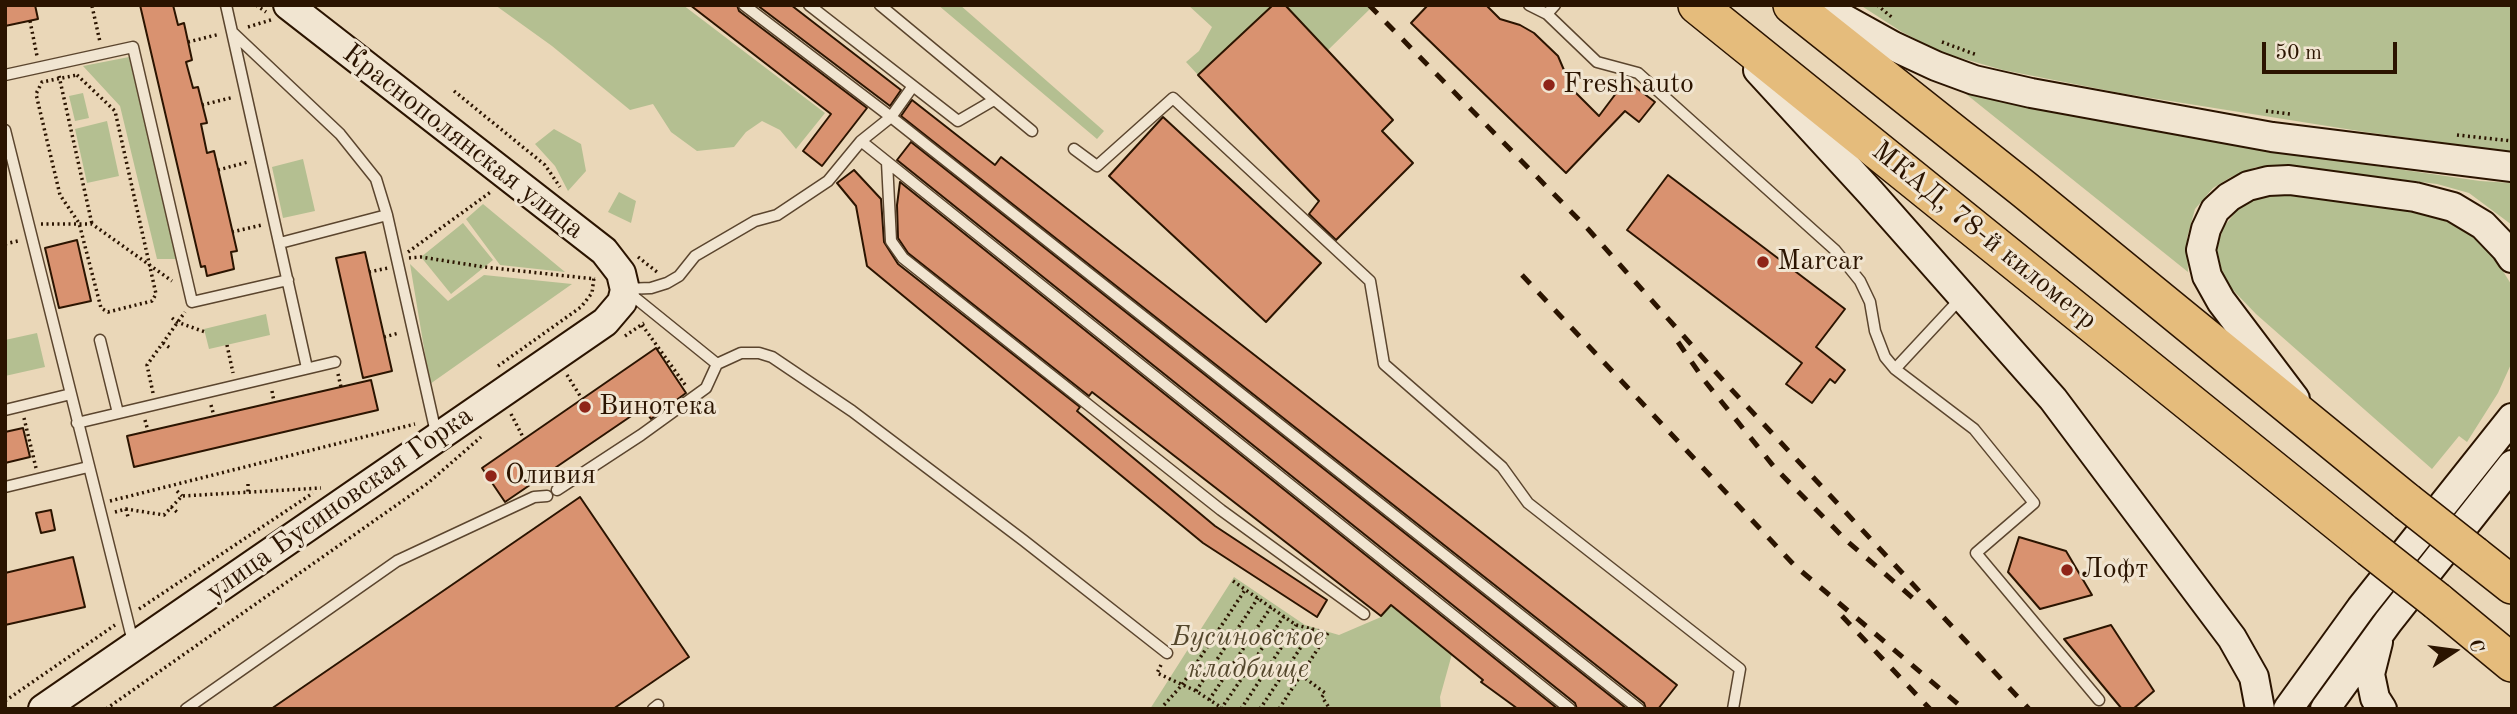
<!DOCTYPE html>
<meta charset="utf-8">
<style>
body{margin:0}
#map{position:relative;width:2517px;height:714px;overflow:hidden;background:#ead7b8;font-family:"Old Standard TT",serif}
canvas{display:block}
.frame{position:absolute;inset:0;border:7px solid #2b1400;pointer-events:none}
.north{position:absolute;left:2419px;top:616px;width:70px;height:70px;-webkit-text-stroke:5px #f1e5d1;paint-order:stroke;rotate:77deg;font-size:19px;font-weight:700;line-height:28px;text-align:center;color:#2b1400}
.north::after{content:'';display:block;margin:auto;width:24px;height:32px;background:#2b1400;clip-path:polygon(50% 0,100% 100%,50% 72%,0 100%)}
.scale{position:absolute;left:2262px;top:42px;width:135px;height:32px;box-sizing:border-box;border:4px solid #2b1400;border-top:0;padding-left:9px;font-size:21px;line-height:24px;white-space:nowrap;color:#2b1400;-webkit-text-stroke:5px #f1e5d1;paint-order:stroke}
</style>
<div id="map">
<canvas width="2517" height="714"></canvas>
<div class="frame"></div>
<div class="north">С</div>
<div class="scale">50 m</div>
</div>
<script>
const ctx = document.querySelector('canvas').getContext('2d');
ctx.lineJoin = 'round';
function fillPath(path, color) { ctx.fillStyle = color; ctx.fill(path, 'evenodd'); }
const poly = rows => new Path2D(rows.map(r => 'M' + r).join(''));
function stroke(path, color, width, dash) { ctx.strokeStyle = color; ctx.lineWidth = width; ctx.lineCap = dash ? 'butt' : 'round'; ctx.setLineDash(dash || []); ctx.stroke(path); }
function label(font, color, halo, rows, align = 'center') {
  ctx.font = font + ' "Old Standard TT",serif'; ctx.lineWidth = 6; ctx.setLineDash([]); ctx.textBaseline = 'middle'; ctx.strokeStyle = halo; ctx.fillStyle = color; for (const [text, x, y, turn = 0] of rows) {
    ctx.save(); ctx.translate(x, y); ctx.rotate((+turn || 0) * Math.PI / 180); ctx.textAlign = isNaN(turn) ? turn : align; if (halo) ctx.strokeText(text, 0, 0); ctx.fillText(text, 0, 0); ctx.restore();
  }
}
fillPath(poly([
 [495,5,683,5,825,113,796,149,780,130,762,121,746,132,734,147,697,151,671,132,653,104,630,110,552,46],
 [938,5,960,5,1104,131,1097,139],
 [1188,5,1273,5,1198,75,1186,62,1199,51,1212,27],
 [1285,5,1374,5,1327,51],
 [1860,5,2512,5,2512,152,2365,132,2120,93,2003,70,1943,53,1902,32],
 [129,57,176,259,157,259,120,106,83,66],
 [1967,91,2024,106,2088,119,2266,150,2480,181,2512,183,2512,225,2469,193,2437,184,2294,166,2256,167,2231,177,2213,188,2195,209,2187,238,2188,272,1966,94],
 [83,93,89,118,75,121,69,96],
 [107,121,119,176,87,183,75,129],
 [554,129,581,144,586,171,568,191,555,166,535,144],
 [303,159,315,211,283,218,272,167],
 [619,192,636,201,631,223,608,212],
 [2284,195,2424,213,2465,229,2491,252,2511,284,2512,362,2498,393,2467,442,2459,436,2432,469,2256,314,2230,287,2221,268,2217,249,2223,228,2237,210,2254,199],
 [483,204,565,272,500,265,466,219],
 [463,223,493,260,451,294,421,257],
 [410,264,448,301,484,275,572,284,430,384],
 [266,314,270,335,209,349,204,329],
 [37,333,45,367,5,376,5,340],
 [1234,577,1305,625,1339,635,1381,617,1391,605,1452,654,1440,697,1441,709,1150,709]
]), '#b4bf91');
const building = poly([
 [5,5,35,5,38,19,5,26,5,5],
 [140,5,173,5,178,25,184,23,192,60,186,62,193,88,198,87,207,123,201,124,207,153,214,151,237,251,231,252,234,269,207,276,205,266,201,267,140,5],
 [690,5,737,5,739,11,867,108,822,166,803,151,831,114,690,5],
 [757,5,791,5,901,90,890,106,757,5],
 [1273,5,1285,5,1393,120,1382,131,1413,163,1336,240,1309,214,1319,201,1198,75,1273,5],
 [1428,5,1486,5,1500,19,1520,25,1534,33,1558,56,1572,89,1599,116,1626,80,1655,102,1639,122,1625,111,1566,173,1411,23,1428,5],
 [912,100,995,165,1001,157,1677,685,1658,709,1646,709,1644,703,901,116,912,100],
 [1163,117,1321,263,1266,322,1109,176,1163,117],
 [911,142,1627,709,1577,709,1575,703,897,160,911,142],
 [854,170,881,199,884,242,898,264,1080,407,1077,411,1215,526,1327,600,1317,617,1203,543,867,266,856,206,837,183,854,170],
 [1668,175,1845,309,1816,347,1845,370,1835,383,1830,379,1812,403,1786,384,1802,363,1627,230,1668,175],
 [900,182,1558,709,1518,709,1481,682,1483,680,1391,605,1381,616,1092,392,1089,396,908,253,898,238,897,205,900,182],
 [77,240,91,301,59,308,45,248,77,240],
 [365,252,392,371,363,378,336,258,365,252],
 [656,348,686,393,651,419,643,408,505,502,482,468,656,348],
 [371,380,378,410,134,467,127,436,371,380],
 [23,428,30,457,5,463,5,432,23,428],
 [580,497,689,657,613,709,271,709,580,497],
 [51,510,55,530,41,533,36,513,51,510],
 [2019,537,2066,551,2092,595,2040,609,2008,572,2019,537],
 [73,557,85,607,5,625,5,573,73,557],
 [2111,625,2154,691,2133,709,2122,709,2064,639,2111,625]
]);
fillPath(building, '#d99270');
stroke(building, '#2b1400', 2);
const lane = poly([
 [226,5,307,368],
 [744,5,891,117,1639,709],
 [809,5,958,121,994,100],
 [880,5,1032,131],
 [1529,5,1547,14,1597,62,1638,73,1835,250,1860,281,1870,302,1875,331,1885,357,1895,369,1974,429,2034,503,1976,553,2099,700],
 [1547,14,1555,5],
 [232,32,340,134,376,179,387,215,280,243],
 [5,75,133,47,192,302,288,280],
 [5,130,133,642],
 [861,141,1570,709],
 [1074,149,1097,166,1173,98,1370,281,1384,364,1502,467,1528,503,1740,669,1733,709],
 [887,162,891,241,903,258,1221,510,1364,614],
 [387,215,436,433],
 [625,289,651,288,667,283,679,276,695,256,755,221,777,215,828,181,861,141,891,117,913,86],
 [628,292,717,364,741,353,759,353,772,357,852,411,1023,540,1167,653],
 [100,340,118,413],
 [1895,369,1961,298],
 [5,410,71,394],
 [77,423,335,362],
 [5,487,88,467],
 [557,490,641,435,706,388,717,364],
 [186,709,397,561,534,497,547,496],
 [653,709,658,705]
]);
const secondary = poly([
 [1819,5,1893,46,1936,66,1974,80,2031,93,2272,137,2512,167],
 [1758,70,1870,192,2053,399,2232,638,2254,677,2260,709],
 [2295,399,2221,301,2207,276,2201,250,2206,229,2215,210,2229,197,2248,186,2268,181,2289,180,2415,197,2453,207,2483,225,2506,249,2512,258],
 [2378,642,2370,674,2375,698,2382,709],
 [43,709,605,322,622,302,625,290,621,273,604,251,288,5],
 [2288,709,2361,608,2512,418],
 [2325,709,2388,622,2512,465]
]);
const highway = poly([
 [1697,5,2370,548],
 [1792,5,2025,190,2407,502],
 [2474,555,2512,585],
 [2437,601,2512,663]
]);
stroke(lane, '#5b452e', 13);
stroke(secondary, '#2b1400', 32);
stroke(highway, '#2b1400', 40);
stroke(poly([
 [256,5,266,12],
 [1877,5,1894,19],
 [92,6,100,42],
 [30,21,37,56],
 [248,27,274,19],
 [188,42,220,34],
 [1942,42,1977,55],
 [77,75,115,111,156,294,152,301,108,312,101,308,79,223,60,195,36,94,42,82,77,75],
 [59,76,92,224],
 [454,91,545,165,560,187],
 [202,105,234,97],
 [2266,111,2290,114],
 [2457,135,2512,141],
 [218,170,248,162],
 [41,224,92,224,172,281],
 [232,232,262,225],
 [5,244,18,241],
 [408,252,492,191],
 [638,257,657,272],
 [409,258,421,257,484,267,595,279],
 [369,272,388,268],
 [172,318,177,322,205,332],
 [642,325,686,386],
 [625,336,644,323],
 [384,337,399,333],
 [163,343,170,348],
 [227,345,233,373],
 [498,366,581,307,592,293,594,277],
 [338,374,341,387],
 [567,375,582,399],
 [272,391,274,402],
 [153,393,147,365,185,312],
 [211,405,214,416],
 [511,414,524,439],
 [24,418,36,468],
 [145,420,148,431],
 [248,484,248,492],
 [177,491,182,496],
 [110,501,415,424],
 [171,507,177,512],
 [126,509,128,517],
 [115,512,126,509,164,515,182,496,321,488],
 [1233,581,1296,625,1328,633,1279,709],
 [139,609,313,493],
 [1161,665,1157,673,1196,691,1222,708],
 [1301,675,1325,693,1322,697,1330,709],
 [1196,691,1258,598],
 [1209,700,1271,607],
 [5,701,115,625],
 [1164,705,1182,685,1245,590],
 [106,709,428,483,481,437],
 [1221,709,1284,616],
 [1241,709,1296,625],
 [1260,709,1313,629]
]), '#2b1400', 3.5, [2, 3.5]);
stroke(lane, '#f1e5d1', 10);
stroke(secondary, '#f1e5d1', 28);
stroke(highway, '#e5bc7c', 37);
stroke(poly([
 [1369,5,1588,229,1730,388,2029,709],
 [1522,275,1794,565,1964,709],
 [1678,342,1704,380,1775,468,1847,541,1914,599],
 [1842,616,1930,709]
]), '#2b1400', 5, [12, 12]);
const highwayBridge = poly([
 [2407,502,2474,555],
 [2370,548,2437,601]
]);
stroke(highwayBridge, '#2b1400', 40, []);
stroke(highwayBridge, '#e5bc7c', 37);
for (const [x, y, r, color] of [
 [1549,85,7,"#8f2418"],
 [1763,262,7,"#8f2418"],
 [585,407,7,"#8f2418"],
 [491,476,7,"#8f2418"],
 [2067,570,7,"#8f2418"]
]) { const dot = new Path2D(); dot.arc(x, y, r, 0, 2 * Math.PI); ctx.fillStyle = color; ctx.fill(dot); stroke(dot, '#f1e5d1', 2.5); }
label('28px', '#2b1400', '#f1e5d1', [
 ["Fresh auto",1563,85],
 ["Marcar",1777,262],
 ["Винотека",599,407],
 ["Оливия",505,476],
 ["Лофт",2081,570]
], 'left');
label('28px', '#2b1400', '#f1e5d1', [
 ["Краснополянская улица",463,142,38],
 ["МКАД, 78-й километр",1984,236,39],
 ["улица Бусиновская Горка",340,504,-35]
]);
label('italic 28px', '#54472c', '#f1e5d1', [
 ["Бусиновское",1248,638],
 ["кладбище",1248,670]
]);
</script>
